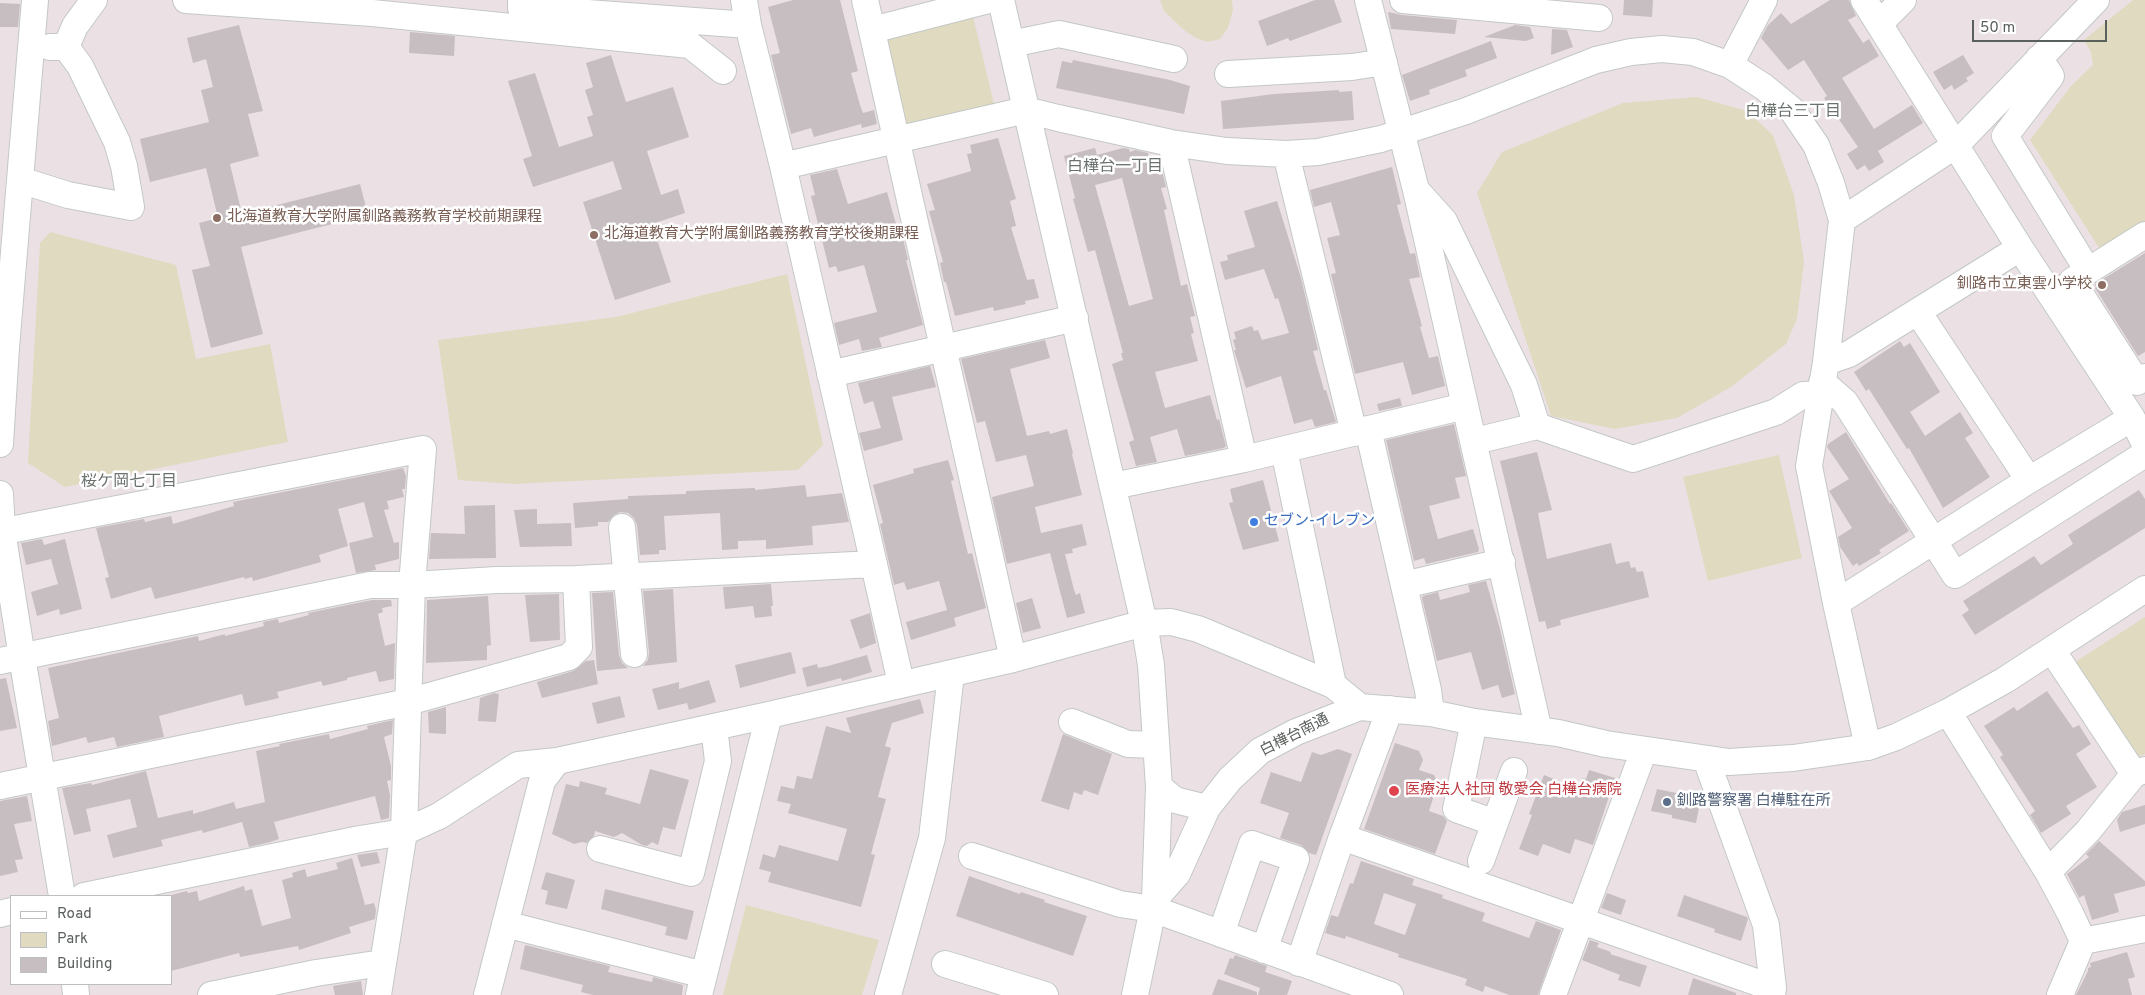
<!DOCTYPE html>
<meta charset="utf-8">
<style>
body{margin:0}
#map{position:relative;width:2145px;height:995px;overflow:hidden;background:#ebe1e5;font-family:Overpass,sans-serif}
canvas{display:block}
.legend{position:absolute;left:10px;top:895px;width:162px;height:90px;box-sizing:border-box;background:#fff;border:1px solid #bdbfbe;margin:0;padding:6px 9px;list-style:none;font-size:15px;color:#5a605c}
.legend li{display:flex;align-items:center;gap:10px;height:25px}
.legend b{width:25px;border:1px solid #bdbfbe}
.scale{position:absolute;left:1972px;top:20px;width:135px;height:22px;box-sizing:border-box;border:2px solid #5a605c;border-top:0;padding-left:6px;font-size:15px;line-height:18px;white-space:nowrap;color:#5a605c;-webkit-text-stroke:4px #fff;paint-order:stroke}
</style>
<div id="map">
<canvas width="2145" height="995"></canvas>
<ul class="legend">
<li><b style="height:6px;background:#fff"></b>Road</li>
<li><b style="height:14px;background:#e0dac0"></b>Park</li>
<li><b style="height:14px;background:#c6bec1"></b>Building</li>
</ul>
<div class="scale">50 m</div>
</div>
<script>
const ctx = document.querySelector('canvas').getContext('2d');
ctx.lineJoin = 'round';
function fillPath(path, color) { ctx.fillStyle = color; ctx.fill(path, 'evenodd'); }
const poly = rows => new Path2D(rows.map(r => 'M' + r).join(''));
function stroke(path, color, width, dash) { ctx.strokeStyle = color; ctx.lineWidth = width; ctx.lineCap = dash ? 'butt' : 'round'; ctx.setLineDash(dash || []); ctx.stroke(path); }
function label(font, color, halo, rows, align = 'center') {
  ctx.font = font + ' Overpass,"Noto Sans JP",sans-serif'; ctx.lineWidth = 5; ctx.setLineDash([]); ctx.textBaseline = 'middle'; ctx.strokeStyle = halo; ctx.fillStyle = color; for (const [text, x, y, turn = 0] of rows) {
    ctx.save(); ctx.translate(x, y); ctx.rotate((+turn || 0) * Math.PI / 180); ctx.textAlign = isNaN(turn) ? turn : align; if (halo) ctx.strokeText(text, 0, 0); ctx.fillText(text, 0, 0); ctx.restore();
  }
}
fillPath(poly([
 [1160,0,1232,0,1233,10,1228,28,1220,39,1208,42,1196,38,1185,31,1164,11],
 [2133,0,2145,0,2145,227,2103,254,2030,140,2071,86,2093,65,2091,52,2084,40],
 [973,16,994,104,904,126,883,38],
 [1697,97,1747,111,1773,135,1794,195,1804,262,1797,319,1786,344,1731,387,1677,418,1615,429,1551,416,1477,193,1502,152,1623,103],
 [50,232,176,265,196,359,270,344,288,442,65,487,28,463,40,243],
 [787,274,823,445,798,470,513,484,458,480,438,340,616,317],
 [1779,455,1802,558,1708,581,1683,477],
 [2145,617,2145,754,2137,757,2075,662],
 [746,905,879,940,862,995,723,995]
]), '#e0dac0');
fillPath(poly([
 [793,0,840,0,858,71,851,73,860,105,863,113,874,110,877,124,862,128,861,124,814,137,811,128,791,134,771,55,780,53,768,7],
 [1315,0,1334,0,1342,22,1290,41,1288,38,1267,46,1258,21],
 [1624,0,1653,0,1652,17,1623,15],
 [1830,0,1849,0,1856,16,1848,20,1863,43,1869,39,1879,56,1842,78,1874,129,1912,105,1923,123,1878,151,1884,162,1869,171,1865,165,1857,170,1847,154,1858,147,1824,98,1827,96,1804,60,1788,70,1761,38,1768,25,1781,13,1791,24],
 [0,3,20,4,18,27,0,27],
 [1388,12,1402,15,1457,20,1455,34,1391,29],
 [239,25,263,111,248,114,259,156,230,164,242,214,360,184,368,215,241,247,263,334,211,348,192,270,210,266,199,223,218,218,206,168,150,182,140,139,209,122,201,90,213,87,206,59,193,63,187,38],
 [1515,25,1530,27,1534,38,1526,41,1484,37],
 [1552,29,1567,30,1573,47,1551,55],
 [410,32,455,36,454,56,409,53],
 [1491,41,1497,58,1465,70,1467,76,1429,90,1430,94,1410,101,1402,75],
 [611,55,626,102,673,87,689,137,647,151,661,195,678,189,685,213,652,224,671,282,615,300,583,202,622,189,613,161,533,187,523,159,532,156,508,81,535,73,559,147,593,136,587,117,593,115,585,90,593,87,586,63],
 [1963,55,1974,73,1966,78,1968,81,1954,90,1952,85,1944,90,1933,72],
 [1073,60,1170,80,1190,86,1184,114,1056,88,1062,61,1072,63],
 [1339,90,1339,92,1352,91,1354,120,1223,129,1221,101,1274,94],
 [998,138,1016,199,1010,201,1016,226,1011,227,1027,280,1034,279,1039,298,1025,301,1026,304,994,311,993,307,955,316,946,282,944,282,940,263,943,262,929,211,935,210,927,184,971,171,967,154,972,153,970,145],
 [1095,148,1097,155,1123,148,1129,149,1130,152,1135,150,1148,153,1154,174,1162,171,1166,187,1161,188,1167,209,1164,210,1181,286,1187,284,1195,316,1190,317,1194,333,1191,334,1198,361,1155,372,1165,408,1210,395,1217,420,1219,419,1226,446,1224,448,1185,456,1177,429,1150,437,1157,462,1136,466,1129,442,1134,440,1112,364,1123,360,1121,353,1123,353,1095,250,1088,252,1073,199,1075,198,1064,156],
 [1122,178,1153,299,1129,306,1095,185],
 [1392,167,1401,204,1397,205,1410,254,1415,253,1420,277,1409,279,1422,326,1420,327,1429,358,1438,356,1445,386,1412,395,1403,362,1355,374,1331,274,1336,273,1327,238,1340,235,1331,202,1314,207,1310,190],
 [837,169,848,204,887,192,898,231,901,230,908,260,906,260,923,325,879,338,882,347,862,351,859,339,839,345,834,323,877,312,864,265,838,272,836,266,829,268,811,196,815,195,810,175],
 [1277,201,1301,278,1318,350,1313,351,1324,390,1326,390,1336,422,1315,427,1312,419,1294,424,1281,376,1246,388,1234,350,1236,350,1233,340,1236,339,1234,332,1252,326,1254,331,1258,330,1262,340,1289,333,1278,298,1275,299,1264,269,1225,280,1220,262,1228,260,1227,255,1255,247,1244,211],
 [2145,253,2145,352,2138,356,2095,288,2096,287,2095,284],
 [1045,340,1050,358,1010,369,1027,436,1049,431,1050,434,1067,429,1073,453,1072,454,1082,495,1035,507,1041,533,1082,524,1087,545,1072,549,1073,553,1065,554,1074,590,1076,595,1080,593,1085,613,1067,618,1050,553,1007,564,992,497,1034,486,1026,455,996,462,985,421,977,423,961,359],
 [1900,341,1904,347,1910,343,1940,392,1910,412,1925,436,1960,412,1973,433,1965,438,1990,477,1943,508,1909,448,1907,449,1869,389,1866,391,1854,372],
 [930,366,936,387,892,397,903,440,864,451,859,433,881,428,873,401,864,404,858,383],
 [1400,398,1402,406,1379,411,1377,404],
 [1454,424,1466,476,1455,478,1460,498,1429,506,1438,539,1473,529,1479,549,1478,552,1426,564,1424,558,1414,561,1386,440],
 [1846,432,1890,504,1891,503,1909,531,1879,550,1881,553,1859,566,1857,563,1853,566,1840,547,1838,537,1852,528,1829,491,1849,479,1827,447,1828,444],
 [1537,452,1552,510,1538,513,1547,559,1611,543,1616,564,1629,561,1631,568,1635,567,1637,572,1643,571,1649,597,1560,620,1561,625,1547,629,1545,621,1539,622,1500,461],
 [948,460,954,480,951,481,968,554,972,553,986,608,954,618,956,626,911,640,906,622,947,610,939,581,907,590,904,582,894,585,880,524,883,523,873,485,914,473,913,469],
 [403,468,406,476,405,489,402,489,404,497,387,501,389,509,384,510,394,543,399,542,399,559,375,565,376,570,356,573,349,543,373,537,364,502,338,509,348,546,319,555,321,562,253,581,252,577,245,579,244,577,155,599,151,587,111,599,105,578,109,577,96,528,144,519,145,522,171,516,173,524,234,506,233,502],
 [1263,480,1279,541,1243,550,1229,503,1233,502,1230,489],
 [805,485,807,497,842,493,849,522,812,526,813,545,766,549,766,540,738,541,738,549,722,550,720,513,664,516,666,550,659,550,659,554,640,555,637,525,634,518,628,513,620,512,614,515,608,522,598,522,598,526,575,528,573,503,628,499,628,496,686,494,686,491,755,488,755,490],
 [2139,490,2145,499,2145,528,1975,635,1962,615,1969,610,1963,601,2034,556,2041,565,2073,544,2068,535],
 [495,505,496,558,429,559,431,533,465,534,464,506],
 [537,509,537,524,571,523,572,546,520,547,514,510],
 [42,539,44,545,65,539,82,609,60,615,59,609,37,616,31,592,58,584,51,559,26,565,21,543],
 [1486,581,1500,629,1515,694,1502,698,1498,685,1482,690,1471,652,1437,661,1422,598,1423,596,1438,592,1440,600,1470,592,1468,585],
 [771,584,773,606,771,606,772,616,755,618,753,606,725,609,723,587],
 [673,589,677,662,643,666,648,660,649,653,643,591],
 [613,592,619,655,622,663,628,668,597,671,592,593],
 [559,594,560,640,530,642,525,595],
 [488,596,491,645,487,646,487,660,426,663,427,600],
 [1032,598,1041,628,1023,633,1016,603],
 [372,600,391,600,392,606,382,608,383,612,378,614,385,646,395,643,394,679,379,682,376,671,347,678,347,680,323,686,321,681,277,692,279,698,245,706,242,694,159,716,164,737,117,747,114,737,88,743,86,737,52,746,48,721,59,718,48,668,198,636,199,641,225,634,225,636,264,626,263,622,278,619,279,623,309,615,308,613],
 [870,613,876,643,860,649,850,620],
 [791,652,796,673,740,688,735,665],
 [867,655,872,672,842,681,841,678,807,687,802,668,817,664,818,668,828,666],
 [594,660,598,684,542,698,537,682,573,671,586,661],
 [6,678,17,728,0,731,0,679],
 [709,680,716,702,689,710,687,703,658,710,652,689,679,682,679,689],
 [2047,691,2073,728,2079,725,2091,744,2076,754,2097,787,2066,806,2071,814,2041,833,2030,815,2035,811,2000,757,2003,755,1984,726,2014,707,2017,711],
 [494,693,499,694,496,722,478,721,480,698],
 [620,696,625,717,597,724,592,703],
 [920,699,924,713,892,723,885,746,891,748,878,797,886,799,871,854,875,855,861,907,768,882,771,872,759,869,763,854,775,858,779,845,838,861,847,829,788,813,791,804,777,801,781,786,794,789,797,776,812,779,826,726,851,733,846,718],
 [446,707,446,734,429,733,428,712],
 [393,720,392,734,384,737,391,766,391,780,387,781,390,795,389,818,381,820,375,796,274,822,279,839,270,842,249,847,242,822,203,833,202,830,161,840,163,846,113,858,107,835,137,827,130,799,86,809,91,831,74,835,62,788,91,783,92,785,146,771,158,818,193,810,193,814,234,802,236,809,265,802,256,751,280,746,279,744,329,734,330,739,368,729,367,726],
 [1063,734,1112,754,1098,795,1084,790,1082,795,1074,792,1069,810,1041,801],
 [1395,743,1419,751,1423,760,1419,770,1434,775,1438,783,1429,811,1443,816,1447,821,1435,854,1364,829],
 [1338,749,1352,754,1316,855,1309,853,1301,845,1280,838,1289,813,1260,803,1271,772,1301,782,1312,752,1321,755],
 [650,769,689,780,675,830,663,827,658,845,652,842,647,846,642,845,622,833,614,837,595,831,594,836,587,843,582,842,574,844,552,834,566,784,579,787,580,781,607,788,605,794,640,804],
 [1589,770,1615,778,1593,845,1575,839,1570,854,1543,844,1538,856,1519,849,1532,815,1529,814,1544,775,1579,789,1582,778,1586,779],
 [1657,789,1701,798,1696,823,1672,818,1672,815,1651,811],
 [27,796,32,821,14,824,23,859,15,860,18,872,0,876,0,801],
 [2145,805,2145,824,2120,832,2117,820,2122,812],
 [2099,841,2145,881,2145,886,2114,894,2119,912,2092,920,2084,895,2079,898,2067,874,2089,857,2086,854],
 [377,852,380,863,361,867,357,855],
 [352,858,365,905,374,903,376,910,375,919,349,927,351,933,299,950,298,946,240,957,239,953,171,971,171,895,187,891,188,893,197,891,199,901,244,886,245,891,252,889,262,926,291,918,282,880,293,877,292,873,305,869,307,877,338,869,336,863],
 [1361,861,1414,879,1412,885,1443,895,1442,898,1485,913,1482,921,1529,938,1536,921,1561,930,1538,995,1509,995,1485,986,1483,992,1465,985,1467,979,1398,957,1399,954,1346,936,1345,939,1325,933,1331,915,1338,917,1350,883,1353,884],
 [1384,893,1416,904,1405,935,1374,924],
 [546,872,575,880,567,909,545,904,548,891,541,889],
 [969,876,1020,894,1021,892,1045,900,1044,902,1087,916,1073,956,956,916],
 [605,889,694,911,687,940,665,935,667,927,601,909],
 [1607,893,1626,900,1621,915,1601,908],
 [1684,895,1747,917,1748,919,1741,941,1714,932,1715,929,1677,916],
 [1590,940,1599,943,1597,947,1611,952,1610,954,1647,966,1640,987,1618,980,1620,975,1582,960],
 [525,945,610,966,608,972,652,982,653,977,683,985,682,995,593,995,581,992,583,985,520,969],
 [2127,952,2135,977,2128,979,2132,995,2076,995,2088,971,2088,968,2091,967,2090,963],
 [1235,955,1267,966,1265,972,1292,981,1287,995,1258,995,1260,988,1224,974,1230,958,1233,959],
 [1693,978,1736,993,1736,995,1688,995],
 [1218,979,1257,992,1257,995,1212,995],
 [361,981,363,995,335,995,333,986]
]), '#c6bec1');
const minor = poly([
 [186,0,372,13,690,45,723,71],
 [521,0,521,8,748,25],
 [744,0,748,25,783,166,901,683],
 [865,0,1013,659],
 [1001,0,1144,623,1171,622,1198,629,1333,685,1360,707,1431,713,1474,722,1558,733,1606,744,1729,762,1793,758,1868,747,1896,737,1948,712,2005,680,2145,589],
 [1368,0,1416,190,1539,731],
 [1403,0,1599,18],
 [1864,0,2020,248,2132,418,2145,444],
 [1879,24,1903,0],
 [872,30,989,0],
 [1011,44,1059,34,1174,59],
 [50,47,66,47,75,26,94,0],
 [2039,58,2051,76,2005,136,2088,271],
 [1730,65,1764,0],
 [1228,74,1352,67,1384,62],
 [1171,143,1244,459,1465,406],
 [1286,154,1354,433],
 [783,166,1026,110,1058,118,1171,143,1227,151,1286,154,1318,152,1381,139,1466,111,1596,60,1631,52,1662,49,1693,52,1730,65,1764,87,1792,110,1816,145,1831,183,1842,220,1826,362,1809,466,1836,603,1868,747],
 [20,180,68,195,131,207,124,166,117,142,80,66,66,47],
 [1417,191,1444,221,1524,385,1537,426,1475,441],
 [1842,220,1956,145,2096,0],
 [2145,235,2072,281,2137,382,2145,377],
 [1918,312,2029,480],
 [1826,362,1849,354,2020,248],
 [830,374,1075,318],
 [1822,382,1845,402,1955,575,2145,454],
 [1537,426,1633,459,1776,412,1803,395,1820,394],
 [1368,429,1428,690,1431,713],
 [0,444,6,348,35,0],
 [1284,450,1333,685],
 [1113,486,1244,459],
 [0,494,2,531,22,657,62,896],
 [622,527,634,654],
 [0,532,423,449,412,585,404,832,378,995],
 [1404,585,1502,562],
 [1836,603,2029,480,2132,418],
 [2052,650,2134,774],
 [0,661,370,585,412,585,497,580,576,579,874,564],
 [1948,712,2048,872],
 [1072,722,1128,744,1156,745],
 [1474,722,1456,809,1495,823],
 [1706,759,1766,925,1773,988,1772,995],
 [0,786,408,702,569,657,579,647,576,579],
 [1159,787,1175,800,1207,808],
 [1342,837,1773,988],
 [600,849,691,873,718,761,714,727],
 [972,856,1120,904,1153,909,1390,995],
 [1481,861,1514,771],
 [84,896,360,839,404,832,439,816,518,765,557,761,769,715,1013,659,1144,623,1151,665,1159,787,1155,899,1135,995],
 [1155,899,1177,874,1207,808,1230,779,1260,751,1296,732,1360,707],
 [0,914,11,911],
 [505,924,704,975],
 [1221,934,1252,844,1296,859,1264,950],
 [2083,941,2145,929],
 [1299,963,1342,837,1390,709],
 [945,964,1045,995],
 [75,984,76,995],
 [211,995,316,973,382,963],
 [487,995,542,781,557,761],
 [699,995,769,715],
 [888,995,932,838,951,674],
 [1553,995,1644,750],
 [2060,995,2083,941,2070,913,2048,872,2088,831,2134,774,2145,770]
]);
stroke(minor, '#c3c8c5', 28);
stroke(minor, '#fff', 26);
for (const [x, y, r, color] of [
 [217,218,5,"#8d6e63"],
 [594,235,5,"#8d6e63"],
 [2102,285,5,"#8d6e63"],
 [1254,522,5,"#3f7fe0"],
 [1394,791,6,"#e0444e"],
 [1667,802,5,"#5c6f8a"]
]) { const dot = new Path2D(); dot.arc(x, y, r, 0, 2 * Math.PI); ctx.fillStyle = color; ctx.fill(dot); stroke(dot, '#fff', 2); }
label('15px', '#785e54', '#fff', [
 ["北海道教育大学附属釧路義務教育学校前期課程",227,218],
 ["北海道教育大学附属釧路義務教育学校後期課程",604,235],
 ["釧路市立東雲小学校",2092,285,"right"]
], 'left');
label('15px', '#366cbe', '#fff', [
 ["セブン-イレブン",1264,522]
], 'left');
label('15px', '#5a605c', '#fff', [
 ["白樺台南通",1295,736,-27]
]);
label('15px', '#be3a42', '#fff', [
 ["医療法人社団 敬愛会 白樺台病院",1405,791]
], 'left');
label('15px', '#4e5e75', '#fff', [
 ["釧路警察署 白樺駐在所",1677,802]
], 'left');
label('16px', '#6b726d', '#fff', [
 ["白樺台三丁目",1793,113],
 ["白樺台一丁目",1115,168],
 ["桜ケ岡七丁目",129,483]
]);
</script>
